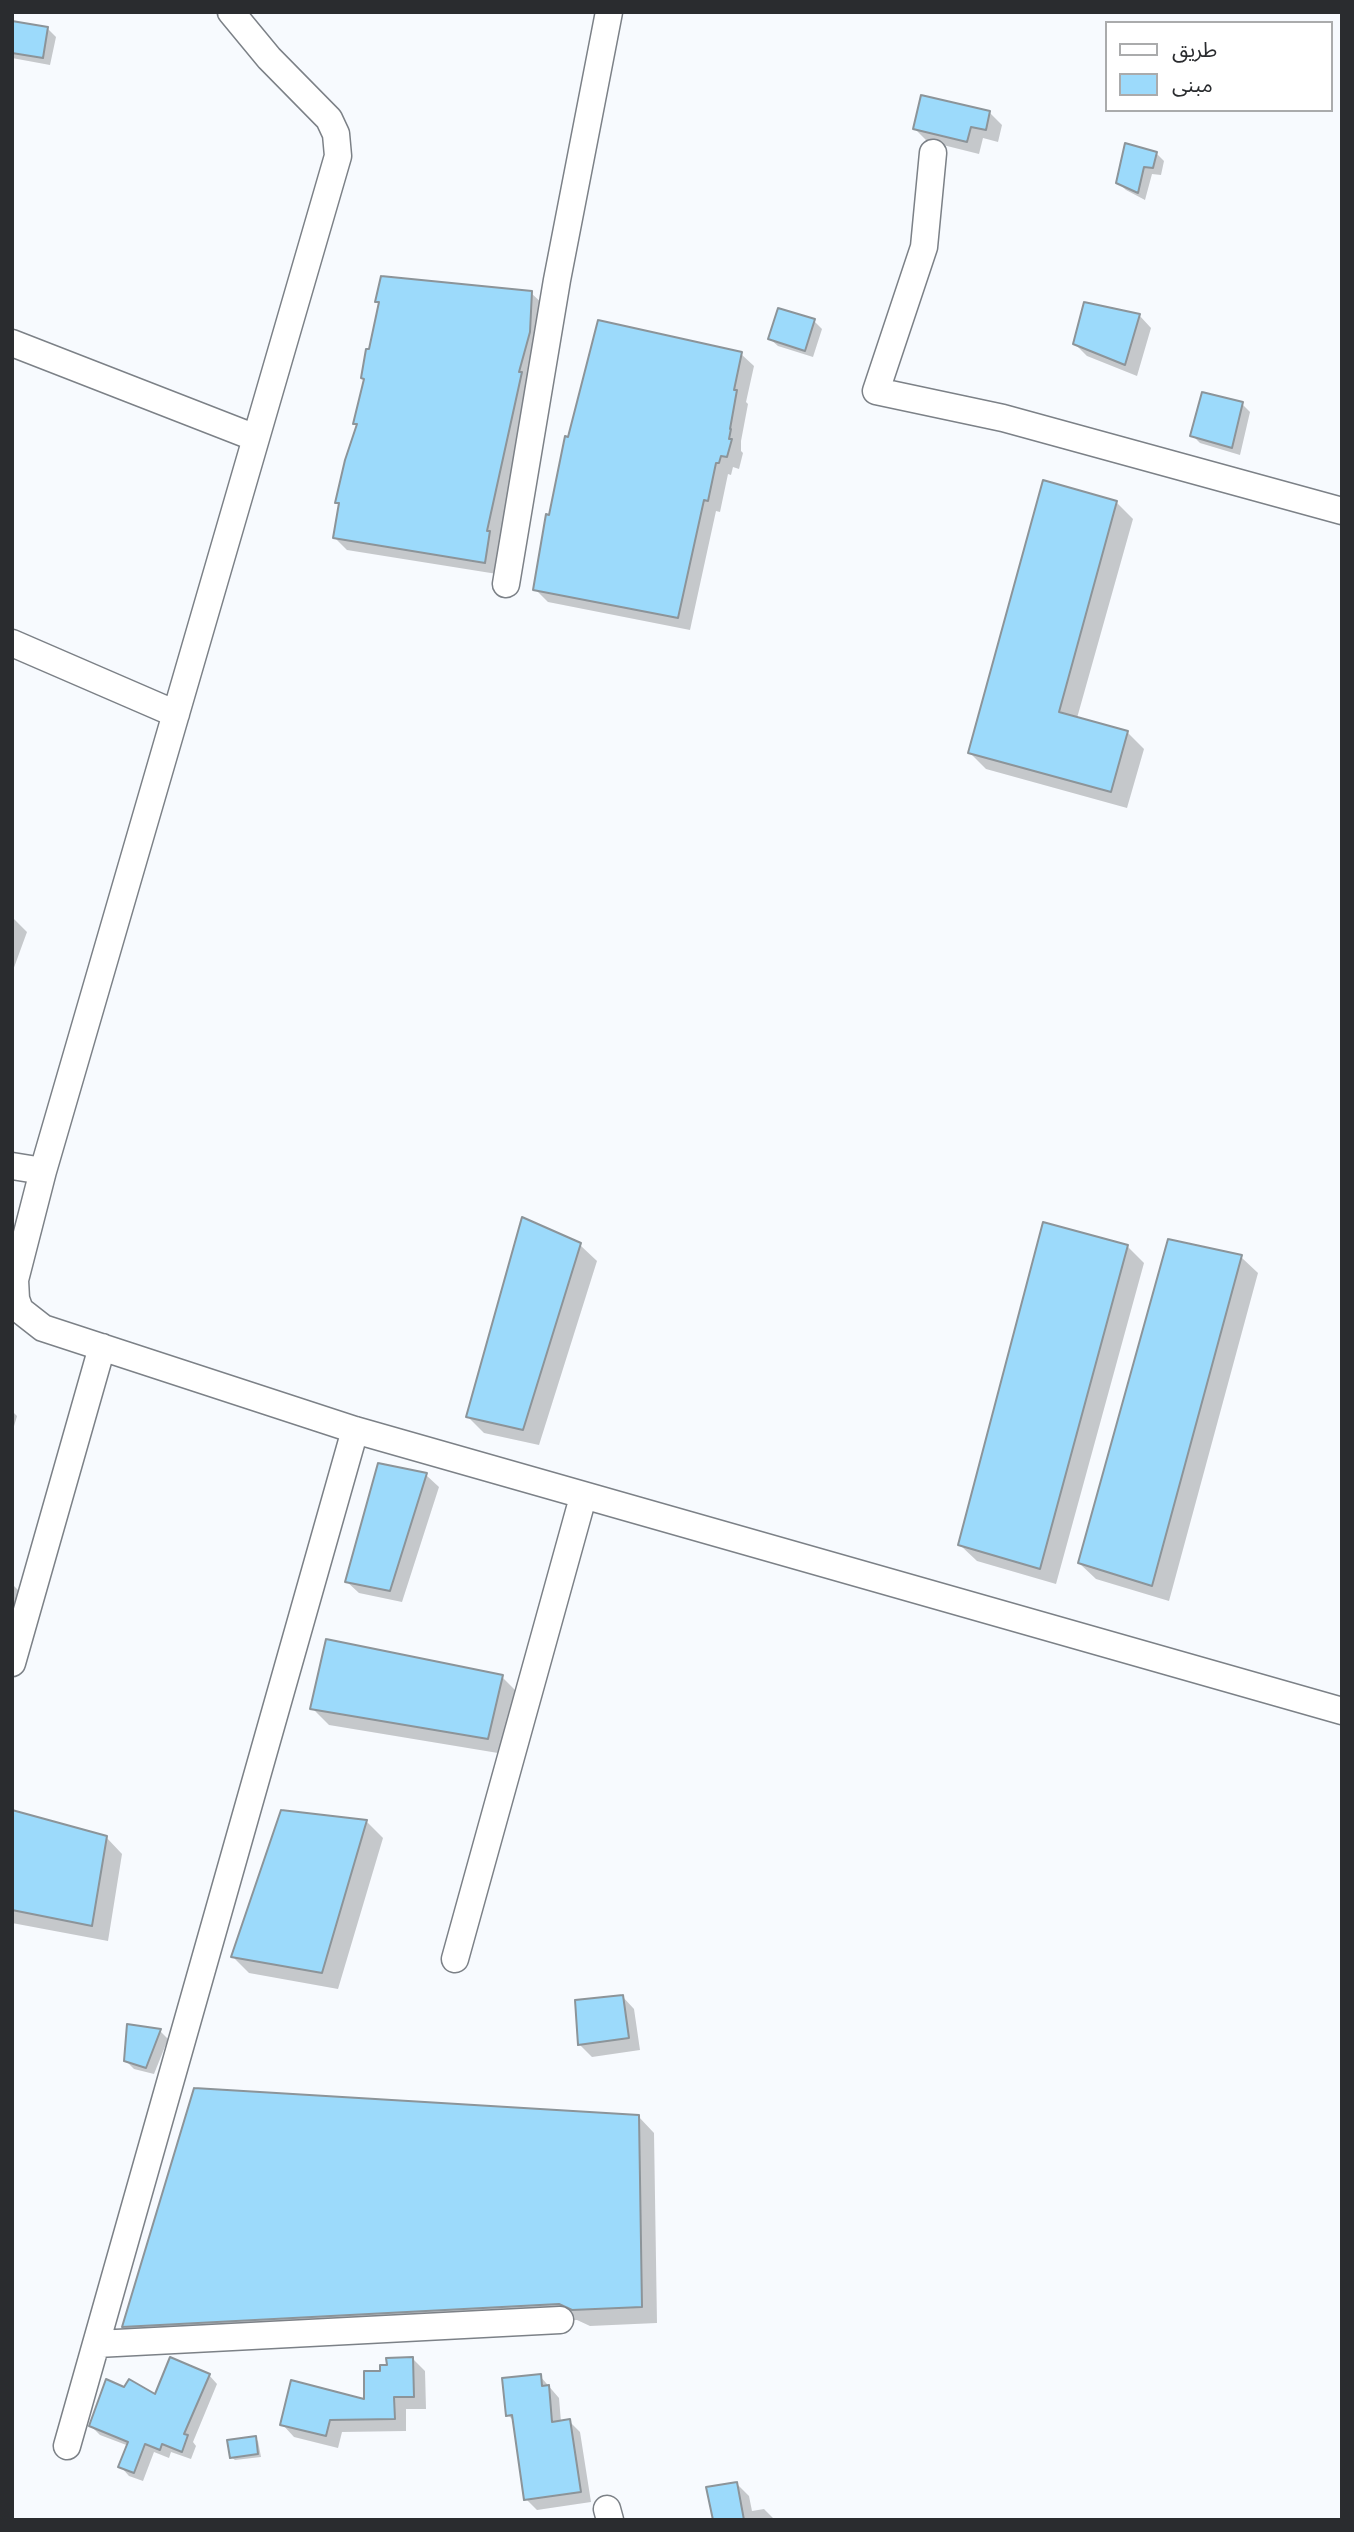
<!DOCTYPE html>
<meta charset="utf-8">
<style>
body{margin:0}
#map{position:relative;width:1354px;height:2532px;overflow:hidden;background:#f7fafe;font-family:Poppins,"Noto Sans Arabic",sans-serif}
canvas{display:block}
.frame{position:absolute;inset:0;border:14px solid #2a2c2f;pointer-events:none}
.legend{position:absolute;left:1105px;top:21px;width:228px;height:91px;box-sizing:border-box;background:#fff;border:2px solid #aaabac;margin:0;padding:9px 12px;list-style:none;font-size:21px;color:#2a2c2f}
.legend li{display:flex;align-items:center;gap:14px;height:35px}
.legend b{width:35px;border:2px solid #aaabac}
</style>
<div id="map">
<canvas width="1354" height="2532"></canvas>
<div class="frame"></div>
<ul class="legend">
<li><b style="height:9px;background:#fff"></b>طريق</li>
<li><b style="height:19px;background:#9cdafb"></b>مبنى</li>
</ul>
</div>
<script>
const ctx = document.querySelector('canvas').getContext('2d');
ctx.lineJoin = 'round';
function fillPath(path, color) { ctx.fillStyle = color; ctx.fill(path, 'evenodd'); }
const poly = rows => new Path2D(rows.map(r => 'M' + r).join(''));
function stroke(path, color, width, dash) { ctx.strokeStyle = color; ctx.lineWidth = width; ctx.lineCap = dash ? 'butt' : 'round'; ctx.setLineDash(dash || []); ctx.stroke(path); }
fillPath(poly([
 [12,23,48,29,56,37,50,65,12,58],
 [990,113,1002,125,998,142,983,138,979,154,927,141,915,129],
 [1156,153,1164,161,1161,175,1152,174,1145,200,1126,190,1117,182],
 [531,293,544,305,511,494,499,542,501,545,497,574,347,550,335,538,341,506,337,502,358,427,355,423,365,381,362,378,381,305,377,301],
 [1139,315,1151,328,1137,376,1087,356,1075,344],
 [814,321,822,329,813,357,778,346,770,339],
 [741,354,754,366,746,402,748,404,741,441,741,451,743,453,739,469,733,467,731,475,728,474,720,512,716,511,690,630,548,602,535,589,550,517],
 [1242,404,1250,412,1240,455,1200,443,1192,435],
 [1116,502,1133,519,1077,718,1127,732,1144,749,1127,808,986,769,970,753],
 [12,917,27,932,12,973],
 [580,1245,597,1261,539,1445,484,1433,468,1417],
 [1127,1246,1144,1263,1056,1584,977,1561,960,1545],
 [1241,1257,1258,1273,1169,1601,1096,1579,1079,1563],
 [12,1411,17,1416,12,1433],
 [426,1475,439,1487,402,1602,359,1593,346,1581],
 [12,1584,29,1601,12,1666],
 [502,1677,519,1694,504,1754,329,1725,312,1708],
 [12,1812,106,1837,122,1854,108,1941,12,1923],
 [366,1821,383,1838,338,1989,249,1973,233,1957],
 [622,1996,634,2009,640,2050,592,2057,580,2045],
 [160,2031,168,2039,154,2074,134,2069,126,2061],
 [638,2116,654,2133,657,2323,590,2326,577,2320,140,2343,124,2326],
 [413,2359,425,2371,426,2409,406,2409,406,2431,342,2432,338,2448,294,2437,282,2424,366,2401,382,2372],
 [209,2375,217,2384,193,2442,196,2446,191,2459,171,2452,169,2458,154,2452,143,2481,129,2476,121,2467,129,2446,100,2435,91,2426,125,2389,155,2396],
 [540,2376,559,2398,561,2422,569,2421,580,2432,591,2502,537,2510,526,2499,515,2422,508,2415],
 [255,2438,258,2441,261,2457,235,2460,231,2457],
 [737,2484,749,2496,752,2511,764,2509,775,2520,714,2520]
]), '#0003');
const building = poly([
 [12,21,48,27,43,58,12,53,12,21],
 [921,95,990,111,986,130,971,127,967,142,913,129,921,95],
 [1125,143,1157,152,1153,168,1144,167,1138,193,1116,183,1125,143],
 [381,276,532,291,530,332,519,372,522,372,487,531,490,531,485,563,333,538,339,503,335,503,345,460,357,424,353,424,364,379,361,378,366,349,369,349,379,302,375,302,381,276],
 [1084,302,1140,314,1125,365,1073,344,1084,302],
 [778,308,815,319,805,351,768,339,778,308],
 [598,320,742,352,734,390,737,390,730,429,731,429,729,439,732,439,727,457,721,456,719,463,716,463,708,501,704,500,678,618,533,590,546,514,549,515,565,436,568,437,598,320],
 [1202,392,1243,402,1232,448,1190,436,1202,392],
 [1043,480,1117,501,1059,712,1128,731,1111,792,968,753,1043,480],
 [522,1217,581,1243,523,1430,466,1417,522,1217],
 [1043,1222,1128,1245,1040,1569,958,1545,1043,1222],
 [1168,1239,1242,1255,1152,1586,1078,1563,1168,1239],
 [378,1463,427,1473,390,1591,345,1582,378,1463],
 [326,1639,503,1675,488,1739,310,1709,326,1639],
 [12,1810,107,1836,92,1926,12,1910,12,1810],
 [281,1810,367,1820,322,1973,231,1957,281,1810],
 [623,1995,629,2038,578,2045,575,2000,623,1995],
 [127,2024,161,2029,146,2068,124,2061,127,2024],
 [194,2088,639,2115,642,2307,572,2310,559,2304,122,2327,194,2088],
 [170,2357,210,2374,184,2434,188,2435,182,2452,162,2444,160,2450,145,2444,134,2473,118,2467,128,2442,89,2426,106,2379,124,2387,129,2379,155,2394,170,2357],
 [413,2357,414,2397,394,2397,395,2419,330,2420,326,2436,280,2425,291,2380,364,2399,364,2371,380,2371,380,2365,387,2365,386,2358,413,2357],
 [541,2374,542,2386,549,2385,552,2422,570,2419,581,2492,524,2500,512,2415,506,2416,502,2378,541,2374],
 [256,2436,258,2454,230,2458,227,2440,256,2436],
 [737,2482,744,2520,713,2520,706,2487,737,2482]
]);
fillPath(building, '#9cdafb');
stroke(building, '#8c9499', 2);
const minor = poly([
 [231,12,269,58,329,119,336,134,338,156,43,1171,15,1280,16,1299,20,1310,43,1328,355,1430,1342,1711],
 [933,153,924,247,876,391,1003,418,1342,511],
 [12,343,256,438],
 [506,584,557,280,609,12],
 [12,643,176,714],
 [12,1166,43,1171],
 [12,1663,102,1347],
 [455,1959,583,1497],
 [97,2344,560,2320],
 [67,2446,355,1430],
 [607,2509,610,2520]
]);
stroke(minor, '#7c8187', 29);
stroke(minor, '#fff', 26);
</script>
